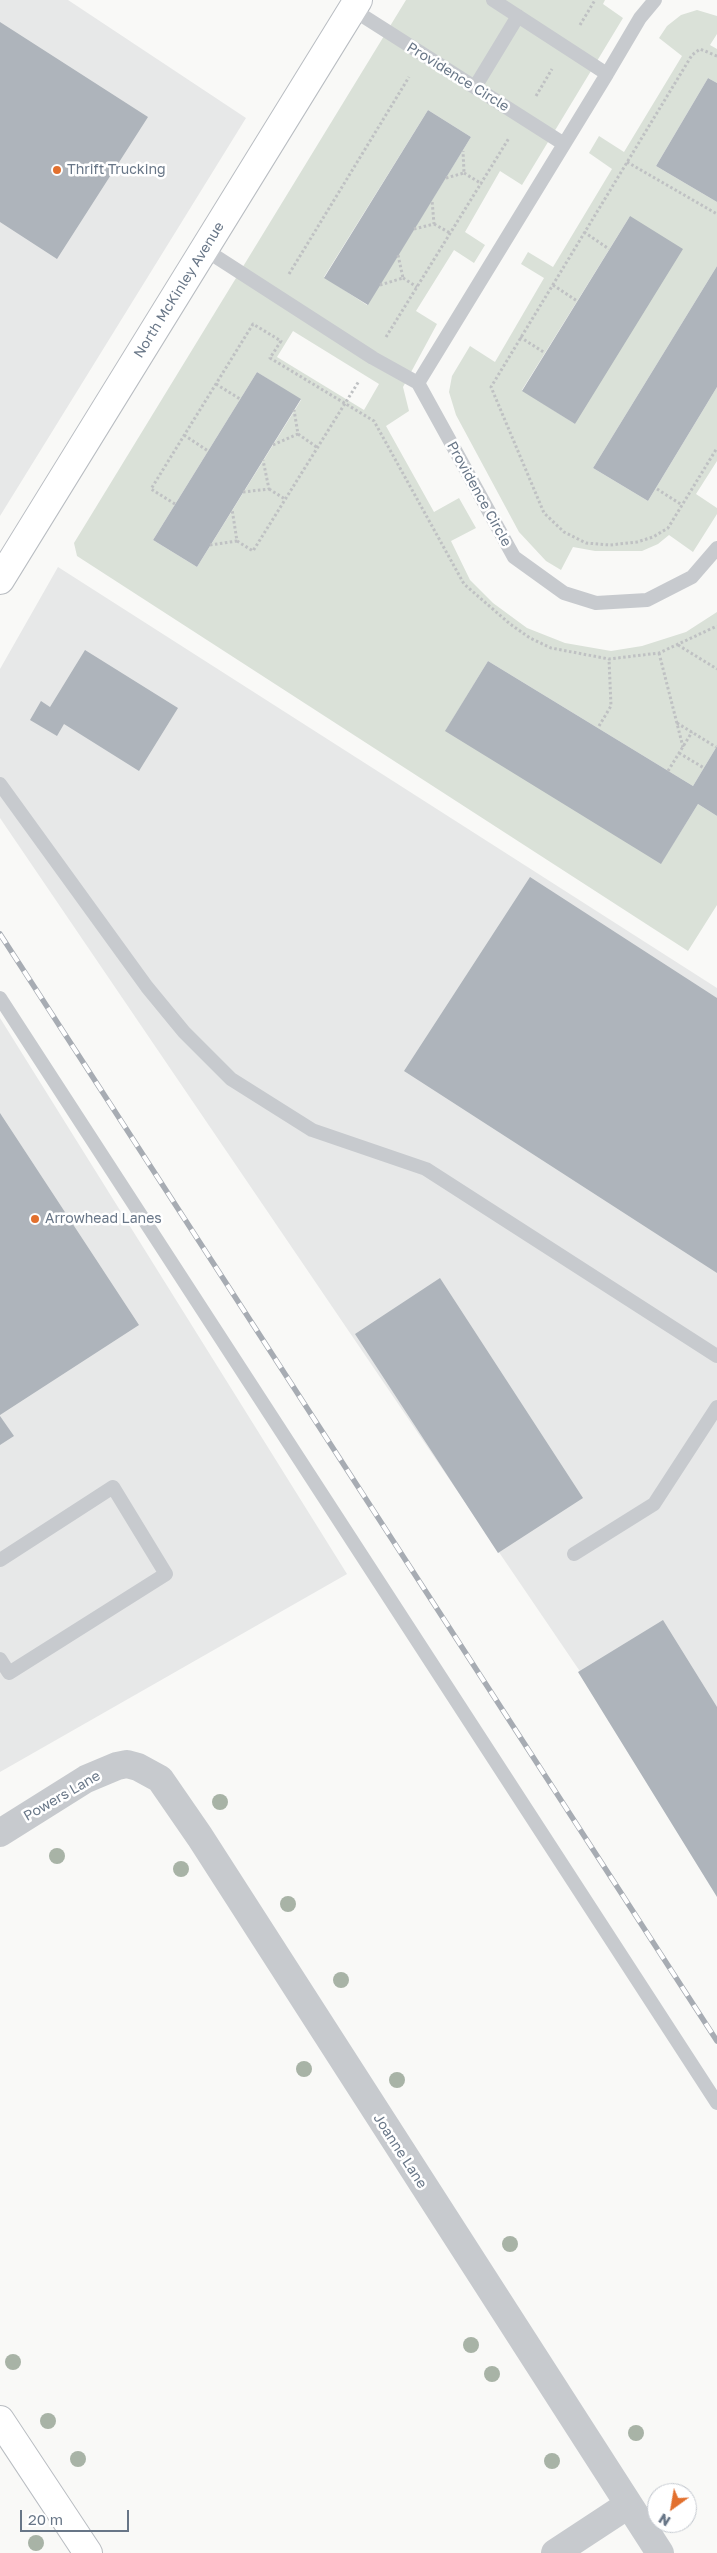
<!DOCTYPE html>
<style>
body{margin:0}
#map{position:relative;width:717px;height:2553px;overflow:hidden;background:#f9f9f7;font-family:"Golos Text",sans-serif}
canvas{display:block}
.north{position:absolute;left:647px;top:2483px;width:50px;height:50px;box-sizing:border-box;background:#fff;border:1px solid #c3c8cf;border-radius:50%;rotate:212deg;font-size:14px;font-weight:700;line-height:20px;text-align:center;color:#687687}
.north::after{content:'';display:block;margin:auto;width:18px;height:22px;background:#e2702e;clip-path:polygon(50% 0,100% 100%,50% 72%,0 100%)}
.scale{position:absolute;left:20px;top:2510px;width:109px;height:22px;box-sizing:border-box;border:2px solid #687687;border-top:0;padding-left:6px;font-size:15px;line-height:18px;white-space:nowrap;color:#687687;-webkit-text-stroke:4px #fff;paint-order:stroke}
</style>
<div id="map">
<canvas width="717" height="2553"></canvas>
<div class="north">N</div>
<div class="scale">20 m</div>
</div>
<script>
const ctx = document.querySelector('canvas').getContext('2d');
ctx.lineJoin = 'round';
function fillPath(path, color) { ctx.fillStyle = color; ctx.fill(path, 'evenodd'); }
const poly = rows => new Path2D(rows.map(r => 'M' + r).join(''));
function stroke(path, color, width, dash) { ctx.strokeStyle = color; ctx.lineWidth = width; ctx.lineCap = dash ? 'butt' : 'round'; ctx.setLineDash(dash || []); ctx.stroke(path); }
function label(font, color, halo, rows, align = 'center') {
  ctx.font = font + ' "Golos Text",sans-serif'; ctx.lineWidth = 5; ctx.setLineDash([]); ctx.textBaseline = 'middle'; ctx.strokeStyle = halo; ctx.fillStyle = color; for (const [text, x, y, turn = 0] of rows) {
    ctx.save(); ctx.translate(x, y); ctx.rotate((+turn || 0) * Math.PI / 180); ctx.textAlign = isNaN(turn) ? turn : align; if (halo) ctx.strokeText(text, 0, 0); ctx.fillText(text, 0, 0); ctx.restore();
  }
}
fillPath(poly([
 [0,0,68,0,246,118,0,516],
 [58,567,717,988,717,1873,0,818,0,669],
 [0,1018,347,1574,0,1772]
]), '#e7e8e8');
fillPath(poly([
 [406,0,605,0,603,4,623,18,522,185,500,171,465,232,485,245,474,263,454,250,416,311,437,324,403,387,409,411,386,426,434,512,459,498,476,528,451,541,470,580,493,603,527,628,565,643,611,651,642,646,686,632,717,612,717,746,693,786,488,661,446,730,661,863,698,804,717,816,717,905,688,951,77,556,74,543],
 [428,110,471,137,367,305,324,277],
 [293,331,379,384,364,410,277,357],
 [257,372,301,400,197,567,153,540],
 [697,10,717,16,717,34,710,45,717,49,717,83,708,78,656,166,717,202,717,266,593,468,648,501,717,387,717,461,696,494,717,508,717,514,693,552,669,535,658,544,642,551,595,551,573,547,561,570,546,561,519,532,456,415,449,392,452,376,470,346,495,362,544,278,521,264,528,252,553,267,612,169,589,153,599,136,624,152,682,56,659,38,667,26,681,15],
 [630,216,575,424,522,390]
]), '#dae1d8');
fillPath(poly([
 [0,22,148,117,57,259,0,222],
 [708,78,717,83,717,202,656,166],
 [428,110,471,137,368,305,324,278],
 [630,216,683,249,575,424,522,391],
 [717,266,717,387,648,501,593,468],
 [257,372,301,399,197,567,153,540],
 [85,650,178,708,139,771,64,724,57,736,30,720,41,701,50,707],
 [488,661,693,786,717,746,717,816,698,804,661,864,445,731],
 [530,877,717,998,717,1273,404,1071],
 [0,1113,139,1325,0,1415],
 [440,1278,583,1498,498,1553,355,1334],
 [0,1416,14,1436,0,1445],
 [663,1620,717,1707,717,1897,578,1672]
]), '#aeb4bb');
const secondary = poly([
 [0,580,358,0],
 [0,2420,88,2553]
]);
stroke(secondary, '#b9bdc2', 30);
stroke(poly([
 [580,25,595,0],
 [717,56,700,49,692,55,491,387,544,513,564,532,586,543,610,545,637,542,653,537,668,528,717,448],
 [536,96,552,69],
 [627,162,717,214],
 [464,173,482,184],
 [446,178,464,173,463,151],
 [434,224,450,233],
 [414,229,434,224,432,200],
 [584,232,609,249],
 [289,274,409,77],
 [403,278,417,287],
 [380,285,403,278,398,255],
 [553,285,577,301],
 [386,337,509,138],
 [520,337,545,353],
 [216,384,240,399],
 [298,434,318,448],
 [184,435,208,451],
 [273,445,298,434,294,410],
 [269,489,285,499],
 [657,489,682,505],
 [243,492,269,489,263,460],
 [175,504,151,489,253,324,281,341,270,358,374,421,464,584,510,624,530,638,551,648,609,659,659,653,717,626],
 [237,541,253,551,359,381],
 [210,545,237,541,232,509],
 [678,645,717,669],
 [659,653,683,747],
 [677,723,716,747],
 [599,726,611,706,609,659],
 [679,753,704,768],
 [668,771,692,732]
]), '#bfc1c3', 3, [2.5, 2.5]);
stroke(poly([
 [493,0,607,74,640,18,655,0],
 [352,9,564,144],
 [475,87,518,16],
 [204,249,373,358,418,383,514,557,564,593,596,603,647,600,692,577,717,548],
 [418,383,607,74],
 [0,784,147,987,184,1032,231,1079,312,1130,426,1169,717,1356],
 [0,998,717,2103],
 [574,1554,654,1504,717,1407],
 [0,1560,113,1487,166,1574,9,1673,0,1659]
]), '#c7cace', 14);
stroke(poly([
 [0,1833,86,1779,117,1766,127,1764,138,1767,160,1779,200,1837,660,2553],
 [555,2553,628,2505]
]), '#c7cace', 28);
stroke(secondary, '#fff', 28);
const rail = poly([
 [0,934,717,2041]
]);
stroke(rail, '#a7acb3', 5.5);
stroke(rail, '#fff', 4, [11]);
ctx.fillStyle = '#a8b3a6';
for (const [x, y] of [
 [220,1802],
 [57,1856],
 [181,1869],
 [288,1904],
 [341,1980],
 [304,2069],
 [397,2080],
 [510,2244],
 [471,2345],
 [13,2362],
 [492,2374],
 [48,2421],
 [636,2433],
 [78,2459],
 [552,2461],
 [36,2543]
]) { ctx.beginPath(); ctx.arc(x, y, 8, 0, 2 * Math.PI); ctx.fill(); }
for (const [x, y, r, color] of [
 [57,170,5,"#e2702e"],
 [35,1219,5,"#e2702e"]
]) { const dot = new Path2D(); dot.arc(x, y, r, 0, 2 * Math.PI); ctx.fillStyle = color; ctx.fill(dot); stroke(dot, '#fff', 2); }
label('14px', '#687687', '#fff', [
 ["Providence Circle",458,77,32],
 ["North McKinley Avenue",179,290,-58],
 ["Providence Circle",479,494,61],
 ["Powers Lane",62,1796,-30],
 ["Joanne Lane",400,2151,57]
]);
label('14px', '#687687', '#fff', [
 ["Thrift Trucking",67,170],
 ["Arrowhead Lanes",45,1219]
], 'left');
</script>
